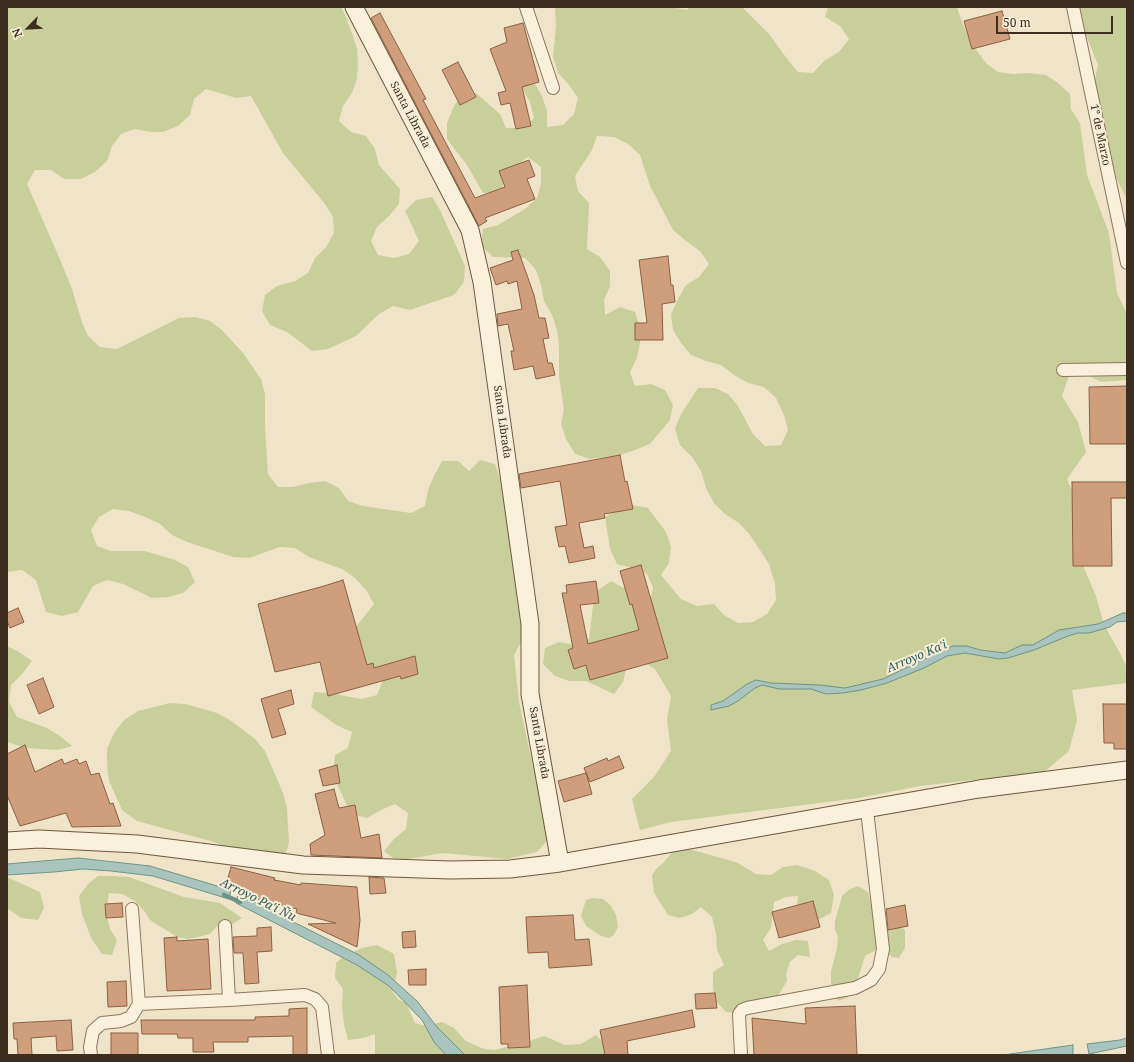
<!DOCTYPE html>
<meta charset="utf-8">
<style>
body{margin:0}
#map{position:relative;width:1134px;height:1062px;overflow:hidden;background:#f0e4c8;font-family:"Noto Serif",serif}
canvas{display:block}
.frame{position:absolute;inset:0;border:8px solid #3d2e20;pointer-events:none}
.north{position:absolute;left:8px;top:8px;width:40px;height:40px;-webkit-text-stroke:3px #f7eed8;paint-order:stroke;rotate:246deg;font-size:11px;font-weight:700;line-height:16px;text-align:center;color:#3d2e20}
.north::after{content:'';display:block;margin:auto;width:14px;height:18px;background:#3d2e20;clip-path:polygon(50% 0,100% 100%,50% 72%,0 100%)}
.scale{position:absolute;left:996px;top:16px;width:117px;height:18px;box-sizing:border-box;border:2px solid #3d2e20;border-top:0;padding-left:5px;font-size:12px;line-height:14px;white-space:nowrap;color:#3d2e20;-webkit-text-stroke:3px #f7eed8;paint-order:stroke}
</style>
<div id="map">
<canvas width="1134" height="1062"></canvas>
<div class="frame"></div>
<div class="north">N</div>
<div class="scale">50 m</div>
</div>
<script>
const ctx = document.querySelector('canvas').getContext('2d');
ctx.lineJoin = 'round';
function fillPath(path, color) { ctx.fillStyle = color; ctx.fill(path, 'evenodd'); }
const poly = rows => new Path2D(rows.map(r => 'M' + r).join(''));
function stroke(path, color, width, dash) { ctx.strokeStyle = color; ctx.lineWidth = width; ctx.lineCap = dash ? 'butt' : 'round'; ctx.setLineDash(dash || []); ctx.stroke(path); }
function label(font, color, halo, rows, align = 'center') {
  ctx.font = font + ' "Noto Serif",serif'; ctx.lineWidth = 4; ctx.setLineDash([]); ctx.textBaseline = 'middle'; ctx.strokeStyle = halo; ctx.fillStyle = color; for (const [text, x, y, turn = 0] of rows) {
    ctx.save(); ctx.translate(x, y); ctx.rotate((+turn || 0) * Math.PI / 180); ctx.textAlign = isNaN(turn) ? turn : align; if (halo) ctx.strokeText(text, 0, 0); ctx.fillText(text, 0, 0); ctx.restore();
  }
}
fillPath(poly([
 [7,7,341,7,346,17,357,48,358,63,357,79,352,93,343,106,339,121,351,132,366,136,375,149,379,165,400,189,399,204,389,216,377,227,371,241,378,255,394,258,409,254,419,241,405,211,416,200,432,197,440,210,465,266,464,282,454,295,410,310,393,306,379,314,356,336,328,349,312,351,287,332,270,325,262,311,265,295,277,286,295,281,308,273,315,258,326,247,334,233,333,217,325,204,283,153,251,96,236,98,206,89,194,99,190,115,178,126,163,132,151,132,135,129,121,134,112,146,107,161,95,172,81,179,64,179,51,170,35,170,27,184,59,257,72,289,82,322,88,336,100,347,117,349,179,318,195,317,210,321,222,330,243,353,261,379,265,394,265,425,268,474,278,487,293,487,309,483,325,481,339,488,348,501,363,506,411,513,425,506,428,490,434,476,442,461,458,461,469,471,480,460,495,464,505,493,532,631,521,642,514,655,519,702,532,762,547,825,547,841,537,852,507,859,443,853,397,861,384,851,394,839,406,829,408,813,395,804,381,810,367,818,351,814,338,786,333,771,335,755,348,748,352,732,338,726,311,707,314,692,330,693,361,699,377,695,383,680,355,665,355,628,374,604,366,590,355,578,342,569,309,557,295,548,280,547,249,558,233,557,187,542,172,535,160,524,145,517,129,511,113,509,99,517,91,530,97,546,111,551,145,551,175,560,188,567,195,582,183,593,168,597,152,598,123,584,107,580,93,586,78,612,62,616,46,612,36,580,22,570,7,572],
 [556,7,670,7,687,10,689,7,742,7,769,34,788,60,798,72,813,73,825,60,839,52,849,39,840,26,825,17,828,7,957,7,962,22,968,36,977,51,986,63,998,72,1013,74,1029,73,1046,75,1058,83,1070,94,1071,109,1080,123,1087,175,1109,233,1117,293,1127,314,1127,380,1101,382,1072,367,1062,396,1078,422,1086,452,1067,479,1079,506,1086,536,1084,568,1096,596,1104,625,1120,653,1127,668,1127,683,1072,690,1077,720,1069,751,1044,772,920,786,859,798,671,822,640,830,632,799,654,777,671,751,667,720,671,696,655,669,642,661,627,666,623,682,614,694,586,681,569,681,555,676,543,664,545,648,559,642,575,645,589,639,593,605,598,590,611,581,624,588,634,600,650,603,653,588,647,574,632,568,617,564,610,549,605,517,619,509,633,505,648,508,666,532,671,547,669,563,661,575,681,599,697,606,714,604,724,615,738,623,753,622,767,614,776,600,775,584,769,564,750,535,739,523,725,514,714,503,706,488,701,471,692,457,680,445,675,429,681,414,698,388,715,388,728,394,738,406,753,434,765,446,781,445,788,430,784,415,776,398,764,387,748,383,734,375,721,365,706,361,691,355,681,343,673,330,671,314,678,299,686,285,699,277,709,264,700,251,686,241,673,230,650,186,640,155,628,144,614,137,597,136,592,150,575,176,578,191,589,203,587,249,600,257,610,271,610,286,604,300,605,315,620,307,635,312,640,327,640,343,637,358,630,372,635,386,651,384,665,390,673,405,670,420,650,444,635,450,620,455,590,459,575,454,566,439,561,424,564,409,559,377,559,346,557,330,552,315,544,301,541,285,536,270,525,258,493,257,481,245,483,229,498,225,525,209,537,198,541,183,541,167,528,157,515,166,499,192,483,193,467,165,447,139,447,123,453,108,461,95,476,93,500,114,506,128,522,128,534,118,530,102,522,88,523,72,534,82,542,96,547,111,547,127,563,125,574,114,578,98,569,85,558,73,553,57,556,25,555,8],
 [1070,7,1127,7,1127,200,1114,173,1105,160,1095,117,1087,105,1089,91,1095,79,1098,65,1087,38,1070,14],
 [7,646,19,652,32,661,22,674,11,685,9,702,17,717,47,728,60,736,72,746,58,750,26,748,7,742],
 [170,703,186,704,217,713,230,720,255,739,265,751,283,793,287,808,289,843,285,856,228,848,214,842,137,821,122,810,109,781,107,765,107,749,114,733,124,720,138,711],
 [689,849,725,859,738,863,756,874,771,875,783,867,797,865,815,871,829,880,834,895,831,913,818,920,808,918,797,905,798,896,786,897,774,902,771,928,763,940,769,951,782,944,796,940,808,941,810,957,798,955,790,962,786,974,787,981,778,996,757,1005,744,1002,737,1013,726,1012,716,1001,713,988,713,972,724,965,717,950,716,934,712,917,701,907,692,914,680,918,668,915,654,893,652,875,657,868,663,863,674,850],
 [98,876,113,876,129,877,184,897,220,903,242,918,231,925,217,926,210,934,198,937,188,939,177,937,150,920,145,912,135,901,122,894,109,893,106,913,110,929,117,940,112,955,102,954,91,938,82,914,79,896,88,884],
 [7,877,40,892,44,908,38,920,21,918,7,908],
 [858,886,868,892,874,916,893,923,905,930,905,948,899,958,892,957,883,949,876,950,865,956,855,988,847,998,838,1001,835,997,831,983,831,971,837,948,838,936,835,930,835,921,842,896,850,889],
 [593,898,603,899,611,906,616,915,618,927,614,935,609,938,601,936,586,926,581,916,586,900],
 [377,945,394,954,397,972,393,992,399,1000,406,1003,415,1023,426,1026,442,1022,454,1028,466,1041,484,1049,495,1050,529,1041,544,1036,565,1045,581,1044,596,1035,602,1041,605,1055,375,1055,375,1034,363,1038,348,1040,344,1025,342,1006,343,989,335,978,336,963,344,956,362,948]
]), '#c9cf9b');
const water = poly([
 [1123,613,1127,613,1127,621,1117,622,1110,627,1089,633,1078,633,1068,636,1034,650,1008,658,999,659,965,653,947,656,924,668,887,683,861,690,843,693,826,694,811,689,779,689,762,685,755,688,738,701,729,706,711,710,711,705,723,701,747,684,756,680,771,683,820,685,845,688,883,679,943,650,953,646,967,646,980,650,1005,653,1022,645,1033,645,1059,630,1098,624,1123,613],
 [78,858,150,866,231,890,229,899,153,876,111,871,83,869,54,872,7,875,7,864,78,858],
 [238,894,359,955,388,975,417,1001,437,1027,465,1055,446,1055,434,1042,422,1020,389,986,357,965,236,903,238,894],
 [1127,1038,1127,1046,1089,1054,1087,1044,1120,1040,1127,1038],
 [1073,1045,1073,1055,1003,1055,1073,1045]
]);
fillPath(water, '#a9c4bc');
stroke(water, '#6f938a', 1);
stroke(poly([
 [224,895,240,902]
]), '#6f938a', 4.5);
const building = poly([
 [1002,11,1010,39,972,49,964,21,1002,11],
 [380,13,426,99,423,100,475,198,505,187,499,171,529,160,535,176,527,179,535,199,485,218,487,221,479,226,371,18,380,13],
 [523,23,539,82,522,87,531,126,516,129,510,103,501,105,498,93,506,91,490,49,507,42,504,28,523,23],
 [458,62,476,97,460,105,442,70,458,62],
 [518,250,534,295,539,318,545,318,549,338,543,339,548,363,552,363,555,375,536,379,533,366,514,370,511,351,514,351,508,324,498,326,497,314,522,309,517,281,508,284,507,281,496,285,490,268,513,260,511,252,518,250],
 [668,256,671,285,673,285,675,302,662,304,663,340,635,340,635,323,647,323,639,260,668,256],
 [1127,386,1127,444,1090,444,1089,387,1127,386],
 [620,455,625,482,627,481,633,509,604,514,605,518,579,523,584,548,593,546,595,558,569,563,565,546,559,547,555,527,567,525,560,481,521,488,519,474,620,455],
 [1072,482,1127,482,1127,498,1111,498,1112,566,1073,566,1072,482],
 [641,565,668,658,590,680,586,665,574,669,568,650,573,648,562,593,567,593,566,585,596,581,599,603,580,605,588,644,639,630,632,604,630,605,620,571,641,565],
 [343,580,367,665,373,663,374,668,415,656,418,674,401,679,400,676,328,696,320,662,275,672,258,604,324,586,343,580],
 [18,608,24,622,10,628,7,621,7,613,18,608],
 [43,678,54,707,39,714,27,685,43,678],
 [291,690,294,704,278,709,286,734,272,738,261,699,291,690],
 [1103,704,1127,704,1127,749,1114,749,1114,743,1104,743,1103,704],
 [25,745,35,772,62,759,64,764,77,759,79,764,86,761,91,775,99,773,110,804,113,803,121,826,72,827,66,813,20,826,7,795,7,754,25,745],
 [619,756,624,768,590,782,584,768,607,758,608,761,619,756],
 [337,765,340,783,323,786,319,770,337,765],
 [586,773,592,794,564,802,558,781,586,773],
 [334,789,339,808,355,805,361,838,379,834,382,858,311,855,310,844,325,835,315,794,334,789],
 [231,867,275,878,274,880,301,885,301,883,357,887,360,920,357,947,308,924,336,923,296,913,297,909,269,902,270,909,247,890,226,885,231,867],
 [369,877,384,878,386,893,370,894,369,877],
 [813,901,820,927,779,938,772,912,813,901],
 [122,903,123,917,106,918,105,904,122,903],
 [905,905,908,926,888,930,886,909,905,905],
 [573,915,575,940,589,939,592,965,549,968,548,952,528,953,526,917,573,915],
 [271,927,272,951,257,952,259,983,245,984,243,953,234,953,233,937,257,936,257,928,271,927],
 [415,931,416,947,403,948,402,932,415,931],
 [177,937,177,941,208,939,211,989,167,991,164,938,177,937],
 [426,969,426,985,409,985,408,970,426,969],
 [126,981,127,1006,108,1007,107,982,126,981],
 [527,985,530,1047,508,1048,508,1044,501,1044,499,987,527,985],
 [715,993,717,1008,696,1009,695,994,715,993],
 [855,1006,857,1055,754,1055,752,1018,806,1024,805,1008,855,1006],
 [307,1008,307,1055,293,1055,293,1036,248,1037,248,1042,213,1042,214,1052,193,1052,193,1038,178,1038,177,1034,142,1034,141,1020,255,1020,255,1017,289,1016,289,1009,307,1008],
 [692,1010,695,1027,627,1041,628,1055,605,1055,600,1030,692,1010],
 [71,1020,73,1050,57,1051,56,1036,31,1038,32,1055,18,1055,17,1039,14,1039,13,1023,71,1020],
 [111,1033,138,1033,138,1055,111,1055,111,1033]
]);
fillPath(building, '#cf9f7d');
stroke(building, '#8d5f41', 1);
const street = poly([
 [526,7,553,88],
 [1073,7,1127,263],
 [1063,370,1127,369],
 [225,926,229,1000],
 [139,1004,229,1000,305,995,315,999,322,1007,328,1055],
 [91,1055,90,1047,93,1031,102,1023,121,1021,131,1017,139,1004,132,909],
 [741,1055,739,1014,742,1010,747,1008,855,988,871,980,879,969,883,949,867,810]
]);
const secondary = poly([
 [354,7,470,230,482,282,530,624,530,694,560,863],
 [7,841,39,839,137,844,303,865,450,870,510,869,560,863,979,789,1127,770]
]);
stroke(street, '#8d765c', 14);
stroke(secondary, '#6f573f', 19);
stroke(street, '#faf1dc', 12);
stroke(secondary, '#faf1dc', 17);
label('11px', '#3d2e20', '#f7eed8', [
 ["Santa Librada",410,115,62],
 ["1° de Marzo",1100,135,78],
 ["Santa Librada",502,422,82],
 ["Santa Librada",539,743,80]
]);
label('italic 12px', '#2f5d5a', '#f7eed8', [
 ["Arroyo Ka'i",917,657,-23],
 ["Arroyo Pa'i Ñu",258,900,26]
]);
</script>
